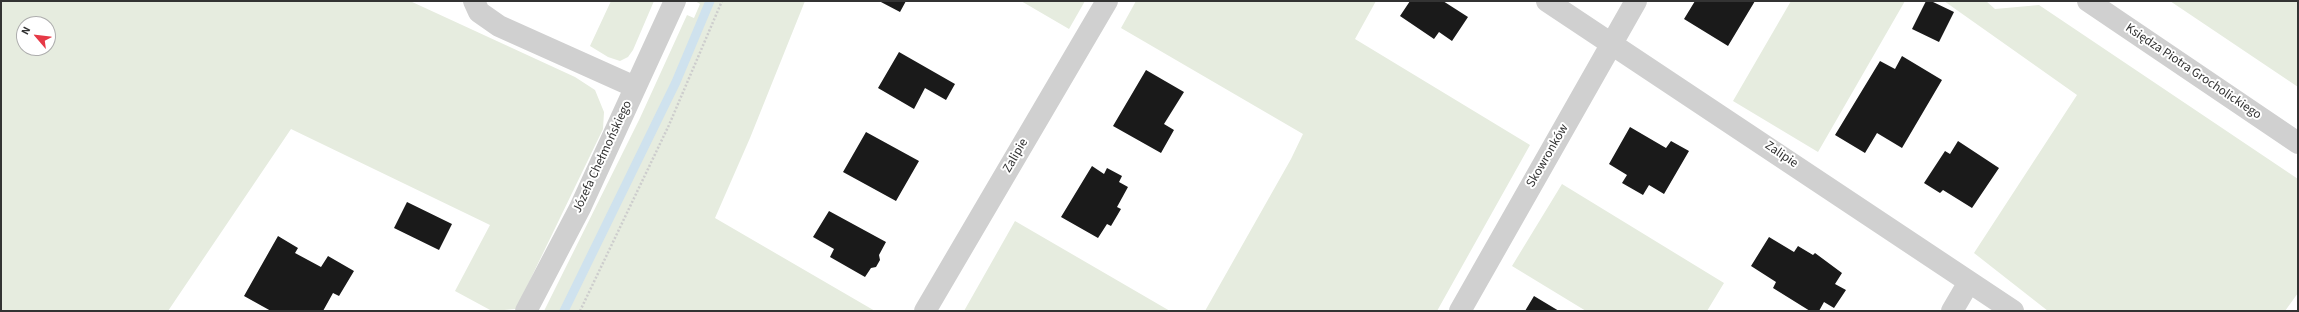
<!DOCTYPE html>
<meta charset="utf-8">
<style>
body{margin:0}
#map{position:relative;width:2299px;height:312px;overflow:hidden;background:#fff;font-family:"Source Sans 3",sans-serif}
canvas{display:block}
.frame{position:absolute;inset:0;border:2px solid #333;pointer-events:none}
.north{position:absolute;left:16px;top:16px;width:40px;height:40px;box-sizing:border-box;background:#fff;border:1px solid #adadad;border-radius:50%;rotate:298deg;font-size:11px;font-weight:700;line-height:16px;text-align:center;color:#333}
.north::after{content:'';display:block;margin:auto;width:14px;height:18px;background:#e63946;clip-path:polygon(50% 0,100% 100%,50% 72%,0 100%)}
</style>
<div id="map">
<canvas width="2299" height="312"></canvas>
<div class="frame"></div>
<div class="north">N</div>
</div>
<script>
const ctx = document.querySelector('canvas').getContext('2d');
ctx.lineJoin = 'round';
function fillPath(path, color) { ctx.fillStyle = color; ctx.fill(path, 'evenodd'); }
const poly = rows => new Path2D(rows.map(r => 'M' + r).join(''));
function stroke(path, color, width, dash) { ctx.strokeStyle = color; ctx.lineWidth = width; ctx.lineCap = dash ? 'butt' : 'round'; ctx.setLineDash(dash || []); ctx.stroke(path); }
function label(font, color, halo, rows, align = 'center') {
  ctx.font = font + ' "Source Sans 3",sans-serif'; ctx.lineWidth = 4; ctx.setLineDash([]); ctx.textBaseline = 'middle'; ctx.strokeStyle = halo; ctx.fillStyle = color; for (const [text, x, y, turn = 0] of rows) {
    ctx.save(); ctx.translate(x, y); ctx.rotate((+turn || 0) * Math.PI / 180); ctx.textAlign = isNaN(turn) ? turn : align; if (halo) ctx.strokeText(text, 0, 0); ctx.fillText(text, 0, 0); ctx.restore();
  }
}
fillPath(poly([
 [1,1,410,1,575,77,595,90,604,112,603,129,516,309,492,311,455,291,490,225,291,129,168,311,1,311],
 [24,24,48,24,48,48,24,48],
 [611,1,654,1,633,50,628,57,620,61,608,57,590,46],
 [695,1,805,1,750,138,715,218,875,311,544,311,640,118,687,15,694,18,700,4],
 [1021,1,1085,1,1069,29],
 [1136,1,1376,1,1355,39,1530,145,1437,311,1205,311,1291,159,1303,134,1121,28],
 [1791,1,1905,1,1818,152,1733,101],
 [1944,1,1986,1,1995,9,2039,5,2298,179,2298,293,2285,311,2048,311,1974,253,2077,95],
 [2170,1,2298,1,2298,87],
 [1562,184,1724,283,1707,311,1586,311,1512,266],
 [1015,221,1170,311,964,311]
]), '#e6ecdf');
stroke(poly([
 [564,311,676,82,710,1]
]), '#cfe2ee', 9);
fillPath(poly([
 [879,1,906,1,900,12],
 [1410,1,1443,1,1468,17,1452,41,1439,32,1434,39,1400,16],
 [1695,1,1755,1,1728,46,1684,19],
 [1926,1,1931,1,1954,12,1939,42,1912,29],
 [899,52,955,84,946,100,925,88,914,109,878,88],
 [1902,56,1942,80,1902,148,1877,133,1865,153,1835,135,1880,61,1895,69],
 [1146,70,1184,92,1164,124,1174,130,1161,153,1113,126],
 [1630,127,1666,148,1671,141,1689,151,1664,194,1649,185,1643,195,1622,183,1627,175,1609,164],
 [866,132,919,161,896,201,843,172],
 [1958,141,1999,168,1972,208,1943,190,1940,193,1924,183,1945,151,1950,154],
 [1092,166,1104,174,1107,168,1122,176,1119,182,1128,187,1117,207,1121,209,1111,226,1107,224,1098,238,1061,217],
 [407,202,452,224,439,250,394,228],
 [829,211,886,242,879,255,880,260,876,267,871,268,865,277,830,257,834,249,813,237],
 [278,236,298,248,295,253,321,267,328,256,354,271,339,296,333,293,323,311,271,311,244,296],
 [1769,237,1794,252,1798,246,1813,255,1815,253,1842,273,1835,284,1846,290,1834,308,1824,302,1819,311,1810,311,1773,288,1776,282,1751,266],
 [1534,296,1559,311,1525,311]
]), '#1a1a1a');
stroke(poly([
 [580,311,669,125,722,1]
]), '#cdcdcd', 2.5, [2, 2]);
stroke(poly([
 [474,1,479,12,499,26,635,87],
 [1547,1,2013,311],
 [925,311,1107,1],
 [1460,311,1636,1],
 [1952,311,1969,282]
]), '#d0d0d0', 22);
stroke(poly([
 [2088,1,2298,143],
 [526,311,580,208,675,1]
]), '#d0d0d0', 22);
label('13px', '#333', '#fff', [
 ["Księdza Piotra Grocholickiego",2193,72,34],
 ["Zalipie",1781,155,34],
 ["Zalipie",1016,156,-60],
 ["Skowronków",1548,156,-60],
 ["Józefa Chełmońskiego",603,157,-65]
]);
</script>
